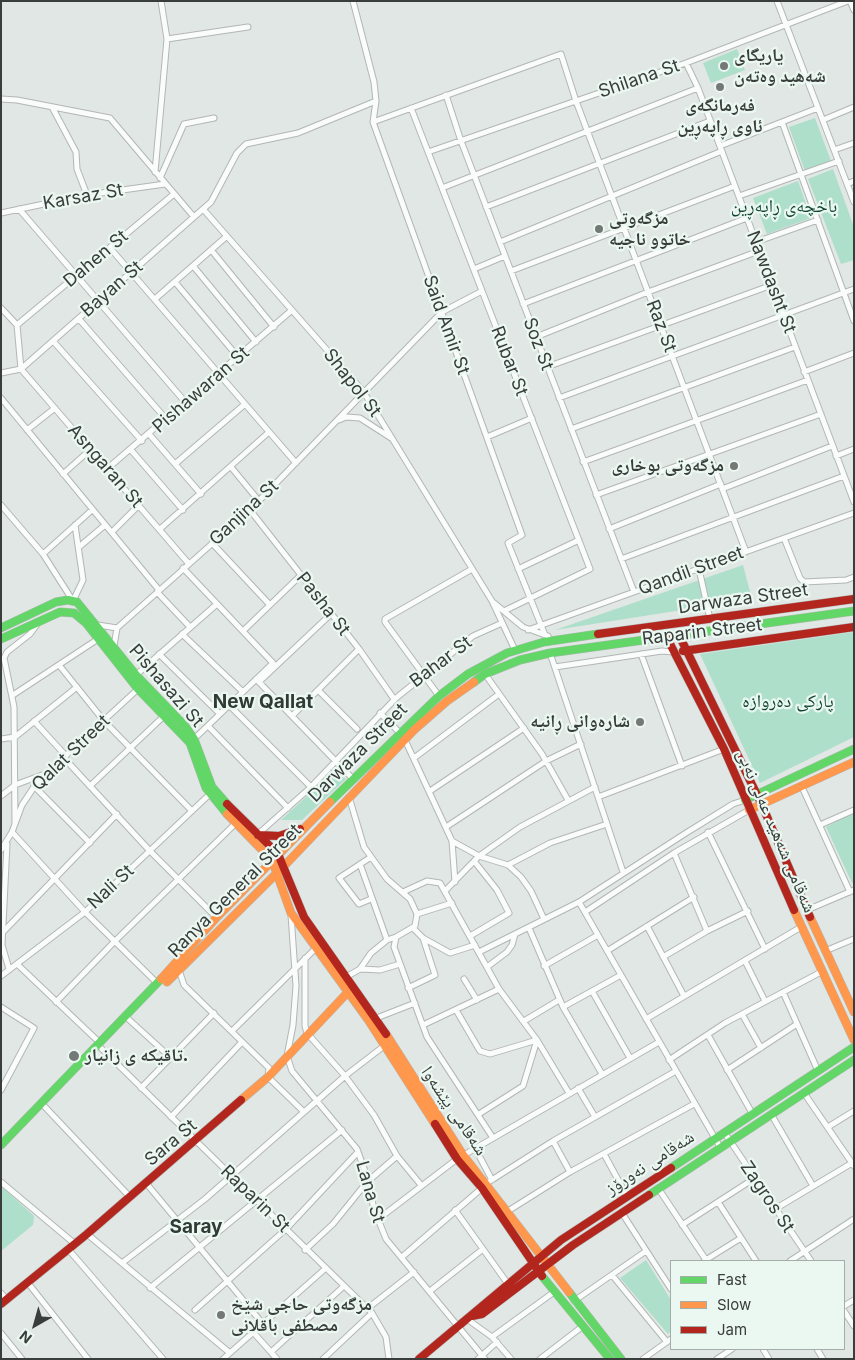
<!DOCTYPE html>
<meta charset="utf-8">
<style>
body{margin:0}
#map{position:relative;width:855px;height:1360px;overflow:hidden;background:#e1e7e4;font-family:Inter,sans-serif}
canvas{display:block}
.frame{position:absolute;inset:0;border:2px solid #393d3b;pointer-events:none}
.legend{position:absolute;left:670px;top:1260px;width:175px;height:90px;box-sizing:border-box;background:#ebf8f2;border:1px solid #a4ada9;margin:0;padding:6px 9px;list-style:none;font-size:15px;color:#393d3b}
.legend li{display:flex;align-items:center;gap:10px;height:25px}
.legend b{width:25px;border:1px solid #a4ada9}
.north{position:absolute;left:10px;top:1300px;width:50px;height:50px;-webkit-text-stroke:4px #ebf8f2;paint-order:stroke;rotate:218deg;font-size:14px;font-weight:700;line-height:20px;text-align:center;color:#393d3b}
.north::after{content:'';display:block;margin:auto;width:18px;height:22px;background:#393d3b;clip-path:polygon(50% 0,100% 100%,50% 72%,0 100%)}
</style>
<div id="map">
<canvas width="855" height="1360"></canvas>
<div class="frame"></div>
<ul class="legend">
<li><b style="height:6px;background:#63d668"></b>Fast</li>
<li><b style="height:6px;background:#ff974d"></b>Slow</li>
<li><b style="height:6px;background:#b3261e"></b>Jam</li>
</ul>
<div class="north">N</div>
</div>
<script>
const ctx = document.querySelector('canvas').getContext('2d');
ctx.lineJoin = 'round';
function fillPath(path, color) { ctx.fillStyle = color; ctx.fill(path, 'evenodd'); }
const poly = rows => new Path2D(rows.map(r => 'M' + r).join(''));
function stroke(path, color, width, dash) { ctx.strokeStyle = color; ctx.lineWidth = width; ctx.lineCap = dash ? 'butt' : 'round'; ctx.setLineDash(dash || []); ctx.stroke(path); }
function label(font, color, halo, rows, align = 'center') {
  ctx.font = font + ' Inter,"Noto Naskh Arabic",sans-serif'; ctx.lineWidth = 4.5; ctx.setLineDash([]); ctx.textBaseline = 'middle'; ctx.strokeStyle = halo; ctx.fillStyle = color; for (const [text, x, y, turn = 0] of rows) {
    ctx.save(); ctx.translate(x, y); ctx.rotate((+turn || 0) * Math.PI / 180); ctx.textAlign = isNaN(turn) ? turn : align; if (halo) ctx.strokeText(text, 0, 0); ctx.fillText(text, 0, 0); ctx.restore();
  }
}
fillPath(poly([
 [737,49,745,70,711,83,703,63],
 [815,118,831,161,805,171,789,127],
 [833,169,854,227,854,260,841,264,808,179],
 [798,181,811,218,767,234,753,198],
 [743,565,752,599,555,630],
 [854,632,854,737,760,783,700,654],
 [335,770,346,779,302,820,281,820],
 [854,812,854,883,852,883,826,827],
 [1,1186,34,1216,33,1225,1,1251],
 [646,1260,671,1300,671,1331,668,1334,620,1278]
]), '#aedfcb');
const street = poly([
 [353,1,374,82,376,101,373,122,522,535,508,543,545,635],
 [777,1,854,202],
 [850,1,854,10],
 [167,39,248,27],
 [686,63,698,88,854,502],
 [446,95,461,141,634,592],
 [1,99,17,100,110,118,194,217],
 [52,107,76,152,77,169,87,195],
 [411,108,590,569,504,611],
 [823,120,854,107],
 [373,122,561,54,576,101,746,552],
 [782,122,854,321],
 [720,146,818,108],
 [834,150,854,143],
 [428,152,686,63,848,1],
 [155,172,167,39,161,1],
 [160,178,184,124,214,118],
 [847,184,854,181],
 [442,188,698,88],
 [739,196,839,161],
 [486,207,710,121],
 [19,209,186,403],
 [203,209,363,391,492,601,515,650],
 [1,213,87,195,165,184],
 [500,242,722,151],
 [756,242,818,220],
 [110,248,296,463],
 [212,251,274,327],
 [194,267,256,342],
 [474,269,505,256],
 [511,271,735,186],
 [175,282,238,357],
 [155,299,227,236],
 [523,304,747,218],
 [1,308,17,325,21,369],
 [79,319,166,419],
 [17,325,174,194],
 [536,337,648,292,759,251],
 [53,341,142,441],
 [547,367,772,285],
 [21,369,211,202,237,153,246,144,298,133,376,101],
 [21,369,189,564],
 [804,372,854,353],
 [1,373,21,369],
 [1,398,159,590],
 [559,398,854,289],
 [339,420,346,417,360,418,391,438],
 [571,429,795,347],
 [27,430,55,408],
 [149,434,201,494],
 [487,437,532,418],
 [131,450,183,510],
 [836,456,854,449],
 [583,462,808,380],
 [175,464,245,404],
 [231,467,259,501],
 [108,468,292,310],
 [63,474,91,449],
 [722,489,832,446],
 [596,495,821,414],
 [1,505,43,554,73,601],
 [250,510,359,649,394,699],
 [160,529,269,432],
 [609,529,721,484],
 [112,532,139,505],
 [784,538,800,578,804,582,846,580,854,577],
 [212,543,270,605],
 [79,547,105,525],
 [43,554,92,510],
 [621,559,844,476],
 [183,568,273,663,193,740],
 [518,569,579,540],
 [699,569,710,619],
 [157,592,190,627],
 [73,601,83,580,75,525],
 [494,603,523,627,548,636],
 [98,625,117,628],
 [528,630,854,513],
 [243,631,301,575],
 [182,634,243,692],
 [114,646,117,628,250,510,442,312,482,291],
 [550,653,623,872],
 [159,654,220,714],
 [641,654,682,766],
 [59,665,104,721,192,811],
 [555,667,662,651,673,652],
 [485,674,542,754,568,800],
 [136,675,217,604],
 [256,679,353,779],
 [259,682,331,614],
 [318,690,357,729],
 [13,695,98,639],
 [439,696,385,622,385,619,472,569],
 [229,705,311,787],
 [380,713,399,732],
 [292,716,359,649],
 [34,721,66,756],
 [208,726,288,808],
 [1,739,15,737,77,687],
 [405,740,452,841,479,856,508,865,521,877,531,891,544,919],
 [64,758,150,851,216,917],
 [414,758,499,694],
 [34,786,90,843],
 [90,786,164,716],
 [802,787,850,892],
 [430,791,524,728],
 [1,796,15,785,42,775],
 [349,797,364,847,387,879,410,899,417,914,415,926,396,937,394,947,427,1037,493,1138],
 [598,797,724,749],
 [15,824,14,707,4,658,7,652,30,634,38,623],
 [820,825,854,810],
 [446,827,546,761,581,744],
 [12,832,85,912,157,983],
 [708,832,765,949],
 [258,834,311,787,396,698,473,636,502,623],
 [452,841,455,882],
 [7,844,2,945,9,969],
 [1,850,12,832,22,805,38,781,138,689],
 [674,853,707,931],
 [371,857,339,878,359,904,371,899],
 [360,864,387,940],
 [508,865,550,843,607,824],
 [445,891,479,856,520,827,595,787],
 [403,892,427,881,440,883,499,989,537,1040,569,1093],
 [579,902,720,1147],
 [807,910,854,890],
 [585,912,674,853,749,810],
 [417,914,452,903],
 [291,915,296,986,293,1025,287,1056,292,1071,357,1149,366,1174,374,1209,386,1239,485,1359],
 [647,926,684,996],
 [413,928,423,938,450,953,475,945],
 [529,928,563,1007,602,1074],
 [3,932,117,814],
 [470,936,509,913,497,890,474,861],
 [607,951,694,897],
 [825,951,854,939],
 [479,952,579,902,686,833,733,804,745,800],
 [663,957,707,931,748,911],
 [305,958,305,1026,307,1033,345,1076,374,1115,397,1156,421,1185],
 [745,961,765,1001],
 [17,964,99,1042],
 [544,966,598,935],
 [487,967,507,952,512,945,515,934],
 [360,969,371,953,387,940,396,937],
 [179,970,184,985,269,1068,268,1077,304,1112],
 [1,976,85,912,212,792],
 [346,977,360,969,380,970,400,964],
 [464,979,477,1000],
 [408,988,435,975,423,938],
 [592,991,630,1058],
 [783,992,818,1071],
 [56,1002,115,941,237,822],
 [1,1007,34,1028,1,1090],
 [563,1007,621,975],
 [456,1010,480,1051,490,1054,537,1040],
 [742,1014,761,1048],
 [125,1016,170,1057],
 [374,1019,415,1003],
 [646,1019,801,927],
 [524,1021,559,1000],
 [423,1025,499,989],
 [232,1031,316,948],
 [708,1035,752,1113],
 [102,1049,372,1313,386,1337,389,1359],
 [669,1060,725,1023,821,972],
 [727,1070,797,1024],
 [141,1088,214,1013],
 [578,1088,595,1117],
 [804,1093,854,1166],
 [45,1107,130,1197],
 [479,1114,523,1086,537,1040],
 [771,1114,813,1186],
 [171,1117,242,1042],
 [828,1127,854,1111],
 [724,1132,811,1261],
 [553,1141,570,1172],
 [475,1148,492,1180],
 [604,1154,627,1196],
 [1,1182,75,1244],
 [146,1183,263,1324],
 [487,1183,553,1141,676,1071],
 [658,1188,706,1260],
 [718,1202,756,1261],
 [775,1209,852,1163],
 [455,1210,508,1284],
 [508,1211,570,1172,694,1104],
 [622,1213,671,1289],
 [377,1220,457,1159,659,1042],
 [682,1225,755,1178],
 [87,1234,230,1353],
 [68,1249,163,1359],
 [305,1250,333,1224,367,1182,397,1156],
 [402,1257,482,1188],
 [704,1261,741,1238],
 [790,1261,854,1219],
 [122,1263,205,1199,345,1076,384,1046],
 [612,1275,667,1342],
 [28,1283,88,1359],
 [150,1288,342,1130],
 [430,1291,483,1249],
 [1,1293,7,1300],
 [574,1301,646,1251],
 [844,1306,854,1300],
 [368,1308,414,1272],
 [195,1310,286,1229,358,1152],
 [844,1311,854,1326],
 [467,1319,492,1337,511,1359],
 [253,1332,277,1359],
 [1,1333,22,1359],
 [492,1337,554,1292],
 [763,1349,769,1359],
 [817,1349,823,1359],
 [271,1352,344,1286],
 [223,1359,326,1268],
 [323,1359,372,1313],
 [478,1359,497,1342],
 [540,1359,583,1326],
 [643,1359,671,1339],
 [717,1359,732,1349]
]);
const fast = poly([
 [1,628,56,602,68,600,77,602,136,675,185,726,194,739,212,787,227,804],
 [1,639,60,612,74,613,86,623,138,689,190,743,206,788,227,814],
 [474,682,485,674,520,660,550,653,854,611],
 [745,800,854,749],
 [330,802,439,696,468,674,507,653,544,642,598,634],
 [1,1145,161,979],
 [671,1168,854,1047],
 [649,1195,854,1060],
 [542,1276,610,1359],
 [569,1292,621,1359]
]);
const slow = poly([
 [749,810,854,762],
 [227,814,272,860,291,913,369,1021,435,1124],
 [794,910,854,1040],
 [810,917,854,1012],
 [161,979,217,917,330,802],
 [167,982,285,865,415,729,447,701,474,682],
 [386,1034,463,1155,569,1292],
 [241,1100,268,1077,348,992]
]);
const jam = poly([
 [598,634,854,599],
 [679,635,762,805,810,917],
 [666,636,724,749,794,910],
 [683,651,854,627],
 [227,804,278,854,304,917,386,1034],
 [258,835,279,836,300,829],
 [435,1124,457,1159,482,1188,542,1276],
 [1,1304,87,1234,241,1100],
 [472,1316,482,1314,573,1245,649,1195],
 [419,1359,561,1240,671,1168]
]);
stroke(street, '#b2b7b5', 7);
stroke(fast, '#b2b7b5', 9);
stroke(slow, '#b2b7b5', 9);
stroke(jam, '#b2b7b5', 9);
stroke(street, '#fafbfb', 5);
stroke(fast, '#63d668', 8);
stroke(slow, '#ff974d', 8);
stroke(jam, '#b3261e', 8);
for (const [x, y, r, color] of [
 [724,66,5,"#747876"],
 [720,87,5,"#747876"],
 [599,229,5,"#747876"],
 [734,466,5,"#747876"],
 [640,722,5,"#747876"],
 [74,1056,6,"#747876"],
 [221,1315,5,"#747876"]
]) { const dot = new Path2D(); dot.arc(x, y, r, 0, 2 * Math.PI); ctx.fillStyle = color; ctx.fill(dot); stroke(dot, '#ebf8f2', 2); }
label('bold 18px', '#393d3b', '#ebf8f2', [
 ["یاریگای",734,56],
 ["شەهید وەتەن",734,77],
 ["فەرمانگەی",720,106,"center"],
 ["ئاوی ڕاپەڕین",720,127,"center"],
 ["مزگەوتی",609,219],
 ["خاتوو ناجیە",609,240],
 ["مزگەوتی بوخاری",724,466,"right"],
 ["شارەوانی ڕانیە",630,722,"right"],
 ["تاقيكه ى زانيار.",85,1056],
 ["مزگەوتی حاجی شێخ",231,1305],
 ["مصطفی باقلانی",231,1326]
], 'left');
label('18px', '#393d3b', '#ebf8f2', [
 ["Shilana St",639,79,-19],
 ["Karsaz St",83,197,-10],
 ["Dahen St",96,259,-40],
 ["Nawdasht St",771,282,69],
 ["Bayan St",112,289,-41],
 ["Said Amir St",446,325,70],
 ["Raz St",661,326,69],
 ["Soz St",538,344,69],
 ["Rubar St",509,361,69],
 ["Shapol St",352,383,52],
 ["Pishawaran St",201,390,-41],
 ["Asngaran St",105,466,49],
 ["Ganjina St",244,513,-43],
 ["Qandil Street",691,571,-20],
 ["Darwaza Street",743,599,-8],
 ["Pasha St",323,604,52],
 ["Raparin Street",702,632,-7],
 ["Bahar St",441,662,-37],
 ["Pishasazi St",166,686,49],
 ["Qalat Street",71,753,-44],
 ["Darwaza Street",358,753,-45],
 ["شەقامی شەهید عەلی نەبی",776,831,67],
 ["Nali St",111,887,-43],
 ["Ranya General Street",235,891,-45],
 ["شەقامی پێشەوا",454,1111,56],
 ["Sara St",171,1143,-40],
 ["شەقامی نەورۆز",650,1163,-33],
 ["Lana St",370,1192,74],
 ["Zagros St",767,1197,56],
 ["Raparin St",255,1199,44]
]);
label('18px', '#0f4432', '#ebf8f2', [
 ["باخچەی ڕاپەڕین",784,207],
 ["پارکی دەروازە",788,702]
]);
label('bold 19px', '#313a36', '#ebf8f2', [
 ["New Qallat",263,702],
 ["Saray",196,1227]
]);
</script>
